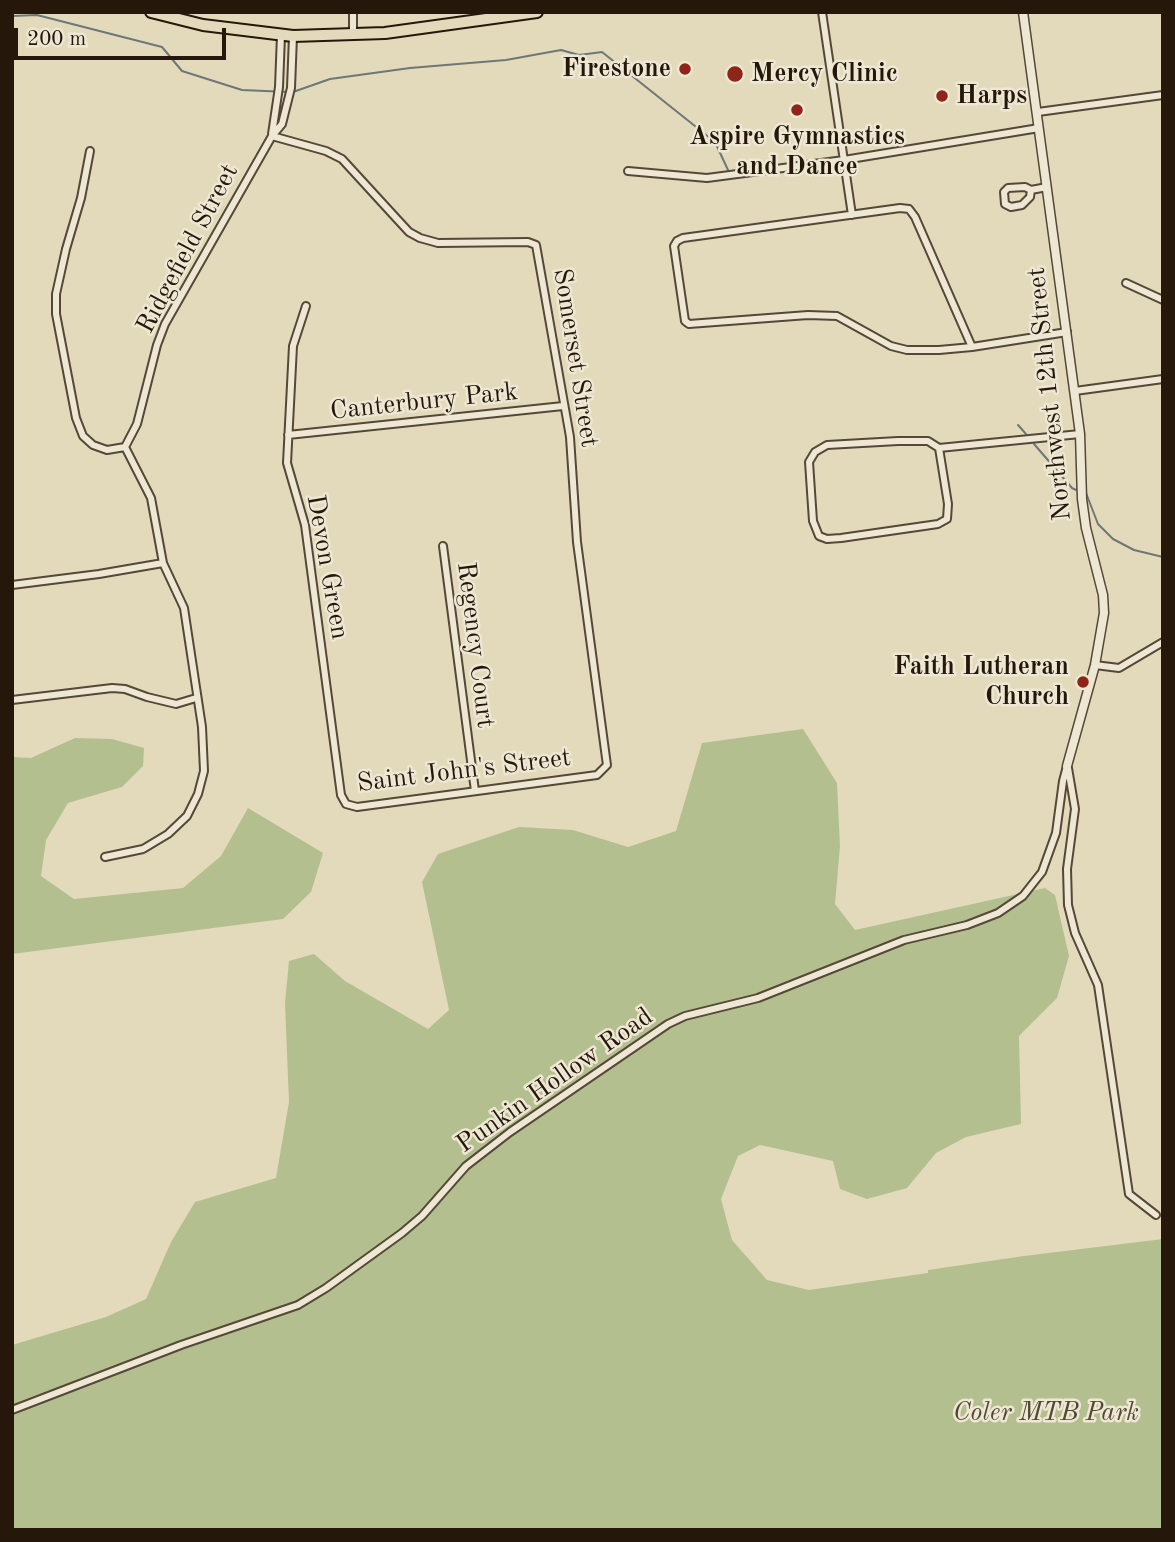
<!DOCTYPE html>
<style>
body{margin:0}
#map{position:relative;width:1175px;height:1542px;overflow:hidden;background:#e3dabb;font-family:"Old Standard TT",serif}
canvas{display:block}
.frame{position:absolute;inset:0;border:14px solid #26170b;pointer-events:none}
.scale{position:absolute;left:14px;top:28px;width:212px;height:32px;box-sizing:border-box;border:4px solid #26170b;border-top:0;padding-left:9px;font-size:21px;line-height:24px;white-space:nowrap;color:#26170b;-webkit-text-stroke:5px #ede7d3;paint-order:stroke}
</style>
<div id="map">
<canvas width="1175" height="1542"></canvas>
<div class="frame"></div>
<div class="scale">200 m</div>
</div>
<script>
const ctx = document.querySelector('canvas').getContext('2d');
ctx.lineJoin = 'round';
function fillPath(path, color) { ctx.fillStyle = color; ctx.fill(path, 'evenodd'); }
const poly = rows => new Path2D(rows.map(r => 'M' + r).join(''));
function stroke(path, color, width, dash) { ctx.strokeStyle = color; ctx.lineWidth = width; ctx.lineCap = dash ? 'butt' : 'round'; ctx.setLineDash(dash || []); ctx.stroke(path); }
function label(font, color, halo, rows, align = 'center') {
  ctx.font = font + ' "Old Standard TT",serif'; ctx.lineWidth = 5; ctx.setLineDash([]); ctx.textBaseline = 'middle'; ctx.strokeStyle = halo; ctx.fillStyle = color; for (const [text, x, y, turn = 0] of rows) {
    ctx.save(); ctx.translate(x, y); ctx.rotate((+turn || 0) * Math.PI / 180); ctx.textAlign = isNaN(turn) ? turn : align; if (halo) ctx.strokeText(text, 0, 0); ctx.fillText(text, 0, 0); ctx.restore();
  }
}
fillPath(poly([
 [803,729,837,783,840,846,835,904,855,930,1045,888,1055,895,1069,956,1057,998,1019,1036,1021,1124,966,1137,936,1153,907,1188,867,1199,840,1189,833,1161,760,1145,738,1156,721,1199,732,1240,767,1280,809,1290,928,1273,928,1270,1024,1256,1163,1239,1163,1530,12,1530,12,1345,106,1317,146,1299,171,1242,195,1202,276,1178,289,1102,285,1003,289,961,314,954,345,981,428,1029,449,1010,422,882,438,854,519,827,573,830,628,847,676,831,702,743],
 [75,738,112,739,144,748,143,766,122,787,68,803,46,840,41,876,74,899,183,888,221,856,248,808,323,853,311,892,283,919,12,954,12,757,31,758]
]), '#b4bf90');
stroke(poly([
 [12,16,37,15,162,47,182,71,242,90,288,92],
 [293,92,330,79,410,68,506,60,561,50,579,55,602,52,715,142,728,170],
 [1018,425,1026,434],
 [1034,444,1072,488,1076,490],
 [1086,493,1098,524,1113,539,1134,550,1163,557],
 [12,770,12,778]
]), '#6d7775', 2);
const minor = poly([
 [353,12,353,35],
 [822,12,852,215],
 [1038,112,1163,95],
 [272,134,279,87,281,35],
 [272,136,326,151,342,159,397,219,409,232,420,238,438,243,528,242,536,245,570,437,577,542,606,758,607,765,597,775,357,807,346,804,341,795,305,525,287,463,293,346,306,306],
 [90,151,81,198,66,249,56,294,56,314,76,418,83,436,93,445,107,450,125,447],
 [628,171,707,178,844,160,1039,128],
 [1031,190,1030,197,1022,205,1011,207,1005,204,1004,192,1008,188,1025,187,1031,190,1047,187],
 [1126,283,1163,300],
 [972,347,915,217,909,209,900,208,683,238,677,241,674,246,685,321,689,324,808,315,837,316,891,346,907,350,939,350,972,347,1067,332],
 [1075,391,1163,379],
 [288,435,563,406],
 [898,441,928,441,939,448,948,504,947,519,938,524,841,538,827,539,819,536,813,521,809,462,815,452,827,445,898,441],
 [125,447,137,424,157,345,165,324,272,136,282,124,291,88,293,36],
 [939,448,1080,434],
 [443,546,475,791],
 [12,585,99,574,163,563],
 [1095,665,1119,668,1163,642],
 [12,700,112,688,125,689,147,697,176,704,196,698],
 [1068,768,1075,809,1067,869,1068,905,1075,933,1098,985,1129,1194,1156,1215],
 [105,857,143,849,168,834,187,816,198,794,204,771,202,727,184,608,163,563,151,498,125,447],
 [12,1410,181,1345,298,1305,326,1288,402,1233,422,1216,466,1166,510,1132,668,1024,685,1016,758,998,904,940,967,925,998,913,1023,896,1042,872,1056,833,1063,781,1067,766]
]);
const tertiary = poly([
 [1023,12,1080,434,1082,499,1086,528,1103,595,1104,613,1095,665,1067,766]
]);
const primary = poly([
 [151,12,203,25,293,36,385,33,537,12]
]);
stroke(minor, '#554837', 10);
stroke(tertiary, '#554837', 11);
stroke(primary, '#26170b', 14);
stroke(minor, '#ede7d3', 6);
stroke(tertiary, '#ede7d3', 8);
stroke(primary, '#e3dabb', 10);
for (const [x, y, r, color] of [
 [685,69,7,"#8f2418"],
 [735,74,9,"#8f2418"],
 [942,96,7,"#8f2418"],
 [797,110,7,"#8f2418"],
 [1083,682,7,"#8f2418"]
]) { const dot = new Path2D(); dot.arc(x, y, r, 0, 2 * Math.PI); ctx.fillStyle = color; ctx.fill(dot); stroke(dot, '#ede7d3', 2.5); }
label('bold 26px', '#26170b', '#ede7d3', [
 ["Firestone",671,69],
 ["Mercy Clinic",751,74,"left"],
 ["Harps",956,96,"left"],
 ["Aspire Gymnastics",797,137,"center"],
 ["and Dance",797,167,"center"],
 ["Faith Lutheran",1069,667],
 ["Church",1069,697]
], 'right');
label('26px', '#26170b', '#ede7d3', [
 ["Ridgefield Street",188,249,-62],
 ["Somerset Street",575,358,81],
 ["Northwest 12th Street",1050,394,-96],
 ["Canterbury Park",424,402,-6],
 ["Devon Green",327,567,80],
 ["Regency Court",475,645,83],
 ["Saint John's Street",464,771,-7],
 ["Punkin Hollow Road",555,1081,-35]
]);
label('italic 26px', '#514933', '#ede7d3', [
 ["Coler MTB Park",1046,1413]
]);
</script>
